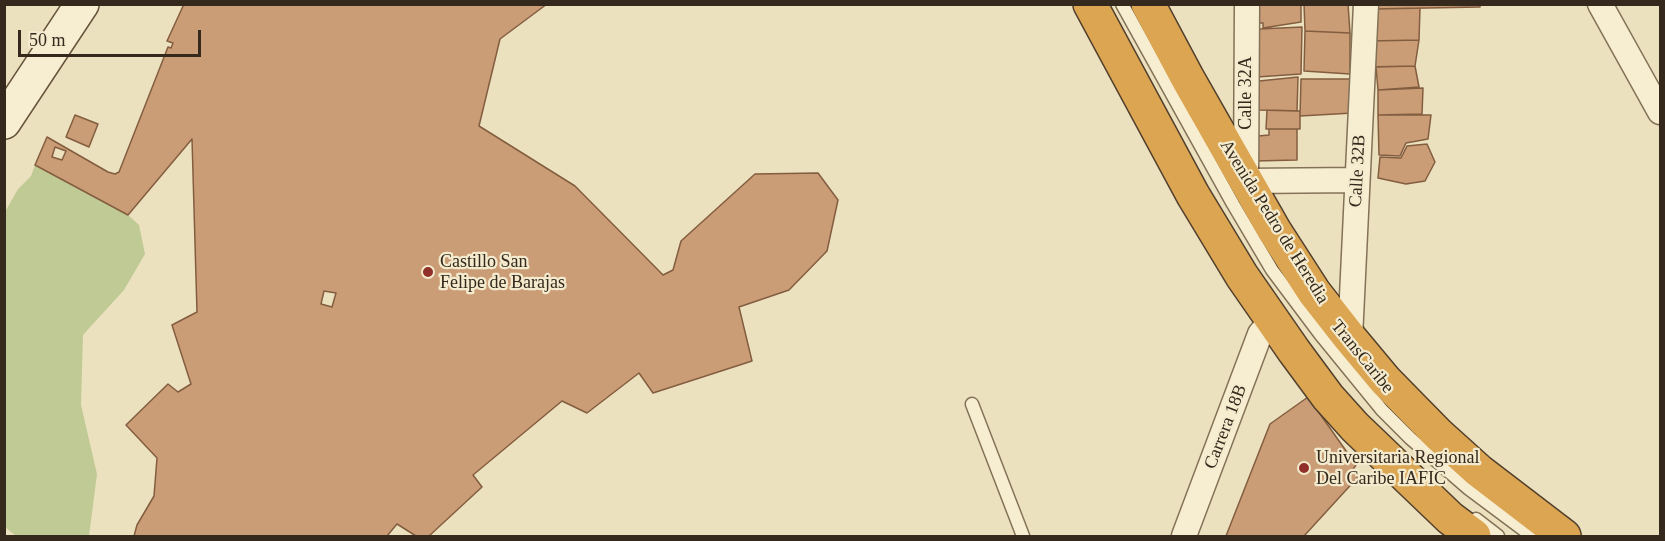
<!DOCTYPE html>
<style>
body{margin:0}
#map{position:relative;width:1665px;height:541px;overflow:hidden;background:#ece1bf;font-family:"Times New Roman",serif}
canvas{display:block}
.frame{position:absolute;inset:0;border:6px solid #34291c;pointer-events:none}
.scale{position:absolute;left:18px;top:30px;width:183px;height:27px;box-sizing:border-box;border:3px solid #34291c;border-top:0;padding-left:8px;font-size:18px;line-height:21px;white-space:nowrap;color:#34291c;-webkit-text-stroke:4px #f4ebce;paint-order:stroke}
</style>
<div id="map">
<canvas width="1665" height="541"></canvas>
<div class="frame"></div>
<div class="scale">50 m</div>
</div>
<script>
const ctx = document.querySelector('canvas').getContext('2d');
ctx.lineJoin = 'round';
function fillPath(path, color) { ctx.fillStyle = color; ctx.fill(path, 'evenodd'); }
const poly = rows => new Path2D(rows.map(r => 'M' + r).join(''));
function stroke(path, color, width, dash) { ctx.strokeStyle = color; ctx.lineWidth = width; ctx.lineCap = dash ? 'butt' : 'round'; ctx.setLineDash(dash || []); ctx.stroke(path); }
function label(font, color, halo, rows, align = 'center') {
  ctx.font = font + ' "Times New Roman",serif'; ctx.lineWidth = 4.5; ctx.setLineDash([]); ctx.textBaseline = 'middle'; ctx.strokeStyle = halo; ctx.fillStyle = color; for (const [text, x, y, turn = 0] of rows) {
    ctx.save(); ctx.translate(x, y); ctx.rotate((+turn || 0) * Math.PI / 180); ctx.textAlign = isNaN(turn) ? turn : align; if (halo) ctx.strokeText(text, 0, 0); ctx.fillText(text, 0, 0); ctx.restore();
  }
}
fillPath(poly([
 [35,165,128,215,139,225,145,254,124,290,83,335,81,405,97,474,89,536,16,536,5,527,5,212,18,189,31,176]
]), '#c0ca94');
const building = poly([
 [184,4,547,4,500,39,479,126,575,186,663,275,673,270,681,241,755,174,818,173,838,200,827,251,789,290,739,307,752,361,653,393,639,373,587,413,562,401,473,475,482,487,429,536,416,536,397,524,387,536,134,536,137,525,154,496,157,458,126,425,168,384,178,392,191,384,172,325,197,312,192,139,128,215,35,165,47,137,108,172,115,174,119,172,168,47,171,48,173,43,167,41,184,4],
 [1259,4,1301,4,1301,22,1263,28,1263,23,1259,23,1259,4],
 [1304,4,1348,4,1350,33,1305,31,1304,4],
 [1375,4,1480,4,1480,7,1374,9,1375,4],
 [1420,8,1419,40,1370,41,1374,9,1420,8],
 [1302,27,1301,74,1257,77,1259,29,1302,27],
 [1305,31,1350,33,1350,74,1304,71,1305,31],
 [1419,40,1415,66,1368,67,1370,41,1419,40],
 [1415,66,1419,87,1378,90,1376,67,1415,66],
 [1298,77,1297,111,1259,110,1259,81,1298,77],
 [1301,79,1351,79,1353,113,1300,116,1301,79],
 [1423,88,1422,114,1378,115,1378,90,1423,88],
 [1267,110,1300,111,1300,129,1266,129,1267,110],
 [75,115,98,124,89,147,66,137,75,115],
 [1378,115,1431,115,1428,139,1406,143,1400,156,1379,155,1378,115],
 [1269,129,1297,129,1297,160,1255,161,1258,136,1269,135,1269,129],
 [1427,144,1435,162,1425,181,1406,184,1378,178,1380,157,1401,158,1407,146,1427,144],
 [55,147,66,151,62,160,52,157,55,147],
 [324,291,336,293,332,307,321,304,324,291],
 [1308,397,1356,465,1352,471,1358,477,1304,536,1226,536,1270,424,1308,397]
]);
fillPath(building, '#ca9d76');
stroke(building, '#835d3f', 1.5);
const lane = poly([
 [1122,4,1233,204,1272,270,1320,334,1382,410,1410,438,1469,489,1532,536],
 [972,404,1023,536],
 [1476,519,1498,536]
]);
const street = poly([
 [1247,4,1246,181,1357,180],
 [1600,4,1660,112],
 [1350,338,1366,4],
 [1184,536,1260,334,1265,328,1273,322]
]);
const secondary = poly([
 [4,122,82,4]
]);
const highway = poly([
 [1090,4,1193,195,1242,276,1294,351,1328,397,1355,427,1450,518,1474,536],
 [1148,4,1188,79,1274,230,1314,292,1350,338,1385,380,1438,434,1479,471,1564,536]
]);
stroke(lane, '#847258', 15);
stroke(street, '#847258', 27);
stroke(secondary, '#66533b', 36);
stroke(highway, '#52402d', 36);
stroke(lane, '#f7eed2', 12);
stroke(street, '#f7eed2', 24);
stroke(secondary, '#f7eed2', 33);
stroke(highway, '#dba551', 33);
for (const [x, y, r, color] of [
 [428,272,6,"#912f2a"],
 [1304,468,6,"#912f2a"]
]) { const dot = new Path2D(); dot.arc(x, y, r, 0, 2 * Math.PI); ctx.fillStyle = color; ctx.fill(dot); stroke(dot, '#f4ebce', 2); }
label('18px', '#34291c', '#f4ebce', [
 ["Calle 32A",1246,93,-90],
 ["Calle 32B",1358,171,-87],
 ["Avenida Pedro de Heredia",1274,222,58],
 ["TransCaribe",1362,357,51],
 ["Carrera 18B",1226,427,-69]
]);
label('18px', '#34291c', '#f4ebce', [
 ["Castillo San",440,262],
 ["Felipe de Barajas",440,283],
 ["Universitaria Regional",1316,458],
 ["Del Caribe IAFIC",1316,479]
], 'left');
</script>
